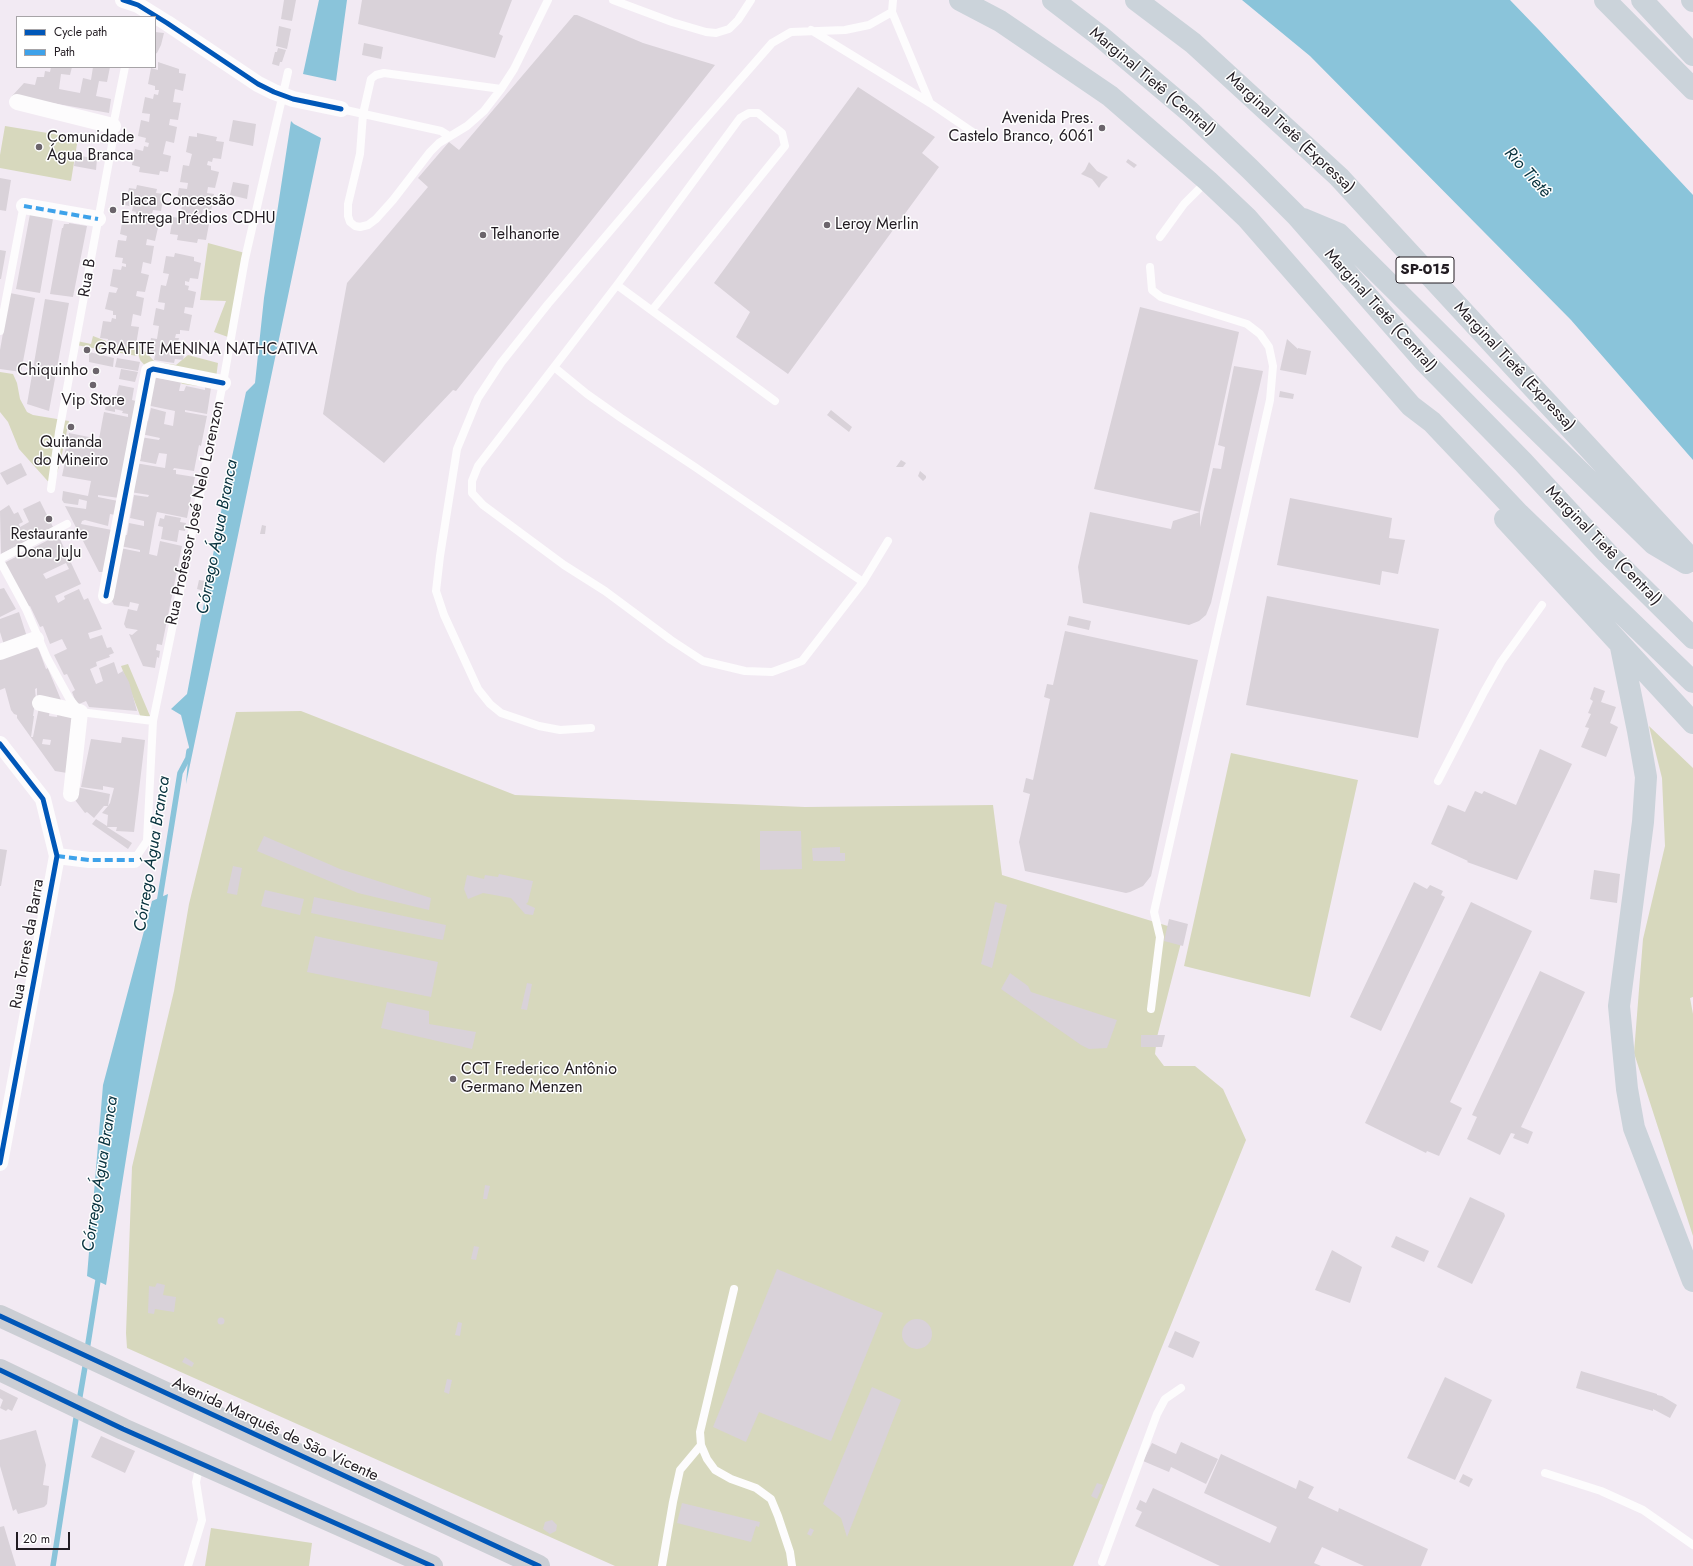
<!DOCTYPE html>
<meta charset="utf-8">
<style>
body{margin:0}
#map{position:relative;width:1693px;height:1566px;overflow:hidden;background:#f2eaf3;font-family:Jost,sans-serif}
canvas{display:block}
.legend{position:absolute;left:16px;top:16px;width:140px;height:52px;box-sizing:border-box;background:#fff;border:1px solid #a7a4a7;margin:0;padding:5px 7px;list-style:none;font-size:12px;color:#221c22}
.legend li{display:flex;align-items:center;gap:8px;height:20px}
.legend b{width:20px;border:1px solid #a7a4a7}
.scale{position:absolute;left:16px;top:1532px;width:54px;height:18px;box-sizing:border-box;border:2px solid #221c22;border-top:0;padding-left:5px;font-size:12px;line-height:14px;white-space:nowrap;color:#221c22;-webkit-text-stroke:3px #fff;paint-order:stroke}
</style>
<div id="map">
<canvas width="1693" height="1566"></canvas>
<ul class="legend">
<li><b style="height:5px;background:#0057b8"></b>Cycle path</li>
<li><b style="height:5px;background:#3ea2ea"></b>Path</li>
</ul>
<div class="scale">20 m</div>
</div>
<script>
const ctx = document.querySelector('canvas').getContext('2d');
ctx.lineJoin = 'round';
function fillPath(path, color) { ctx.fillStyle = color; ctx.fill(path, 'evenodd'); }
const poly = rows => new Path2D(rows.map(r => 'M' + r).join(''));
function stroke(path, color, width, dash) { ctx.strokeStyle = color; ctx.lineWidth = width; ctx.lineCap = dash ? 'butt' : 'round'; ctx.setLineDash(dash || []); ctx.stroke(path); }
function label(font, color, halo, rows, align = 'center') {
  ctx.font = font + ' Jost,sans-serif'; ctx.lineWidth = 3; ctx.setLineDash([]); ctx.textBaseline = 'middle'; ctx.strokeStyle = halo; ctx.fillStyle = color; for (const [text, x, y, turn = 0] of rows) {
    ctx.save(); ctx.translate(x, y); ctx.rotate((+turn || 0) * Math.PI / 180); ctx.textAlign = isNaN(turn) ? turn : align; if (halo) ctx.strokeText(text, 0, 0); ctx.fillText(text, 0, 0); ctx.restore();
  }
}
fillPath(poly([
 [5,126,78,138,71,181,0,168,0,155],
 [208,243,245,253,228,337,214,332,226,301,200,300],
 [93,336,106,341,107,344,133,347,139,345,155,362,176,365,188,355,218,363,215,386,198,386,183,384,166,377,148,369,140,360,138,353,137,356,76,345,77,341,91,344],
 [0,372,13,374,17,383,20,399,27,412,33,415,69,421,61,459,53,487,19,449,8,422,0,412],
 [128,664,150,716,141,718,121,666],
 [301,711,515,795,805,807,993,805,1002,875,1184,931,1157,1037,1155,1054,1164,1066,1195,1066,1223,1089,1246,1140,1073,1566,615,1566,127,1348,126,1333,132,1167,174,991,189,904,236,712],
 [1649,726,1693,768,1693,997,1690,998,1693,1014,1693,1236,1634,1053,1643,939,1665,846,1662,778],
 [1231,753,1358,780,1310,997,1184,966],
 [211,1528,312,1543,309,1566,205,1566]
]), '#d7d8bd');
fillPath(poly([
 [319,0,347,0,336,81,303,74],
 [1242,0,1510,0,1539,30,1693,195,1693,460,1571,320,1310,56],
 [291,121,294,124,321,138,186,784,189,747,181,715,171,709,187,694,227,480,246,392,255,383,264,298],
 [168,894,106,1285,87,1276,103,1085,152,901]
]), '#8ac4da');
stroke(poly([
 [159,904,180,773,188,758,189,751],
 [87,1350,99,1274],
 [79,1402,86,1361],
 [53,1566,77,1412]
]), '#8ac4da', 5.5);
fillPath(poly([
 [284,0,296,0,292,21,281,19],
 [362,0,512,0,499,34,503,36,495,58,358,24],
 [574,15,577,15,643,43,715,65,456,391,453,390,384,463,323,414,347,283,428,187,418,178,449,142,459,150],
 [279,26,291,29,287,49,276,46],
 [155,32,164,33,161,45,157,53,155,54],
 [364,43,383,47,381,59,362,55],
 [278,48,286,50,282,62,280,62,279,66,272,64,275,52,277,52],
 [158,62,179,69,179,73,186,74,183,91,175,89,173,102,181,103,178,120,170,119,169,125,177,127,174,143,166,141,163,154,171,156,168,172,160,171,159,175,139,172,140,167,132,165,135,149,143,151,144,146,148,147,149,143,145,142,146,138,138,136,141,120,149,122,150,114,142,113,145,97,153,99,154,94,158,95,159,90,155,90,155,86,148,84,151,68,158,70],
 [51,67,72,67,70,75,61,74,59,89,80,93,83,78,91,80,93,67,110,67,107,82,99,81,96,96,111,99,109,113,12,96,24,83,35,85,37,77,44,77,45,71,50,72],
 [858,87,935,137,922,153,939,167,788,374,736,337,750,312,714,283],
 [233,120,256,124,253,146,229,141],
 [197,133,217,137,216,141,224,142,221,159,213,158,212,162,208,161,207,165,211,166,211,170,219,172,215,188,208,187,207,193,214,194,211,211,203,209,202,214,198,213,198,217,202,218,201,222,209,224,206,240,198,239,197,243,177,240,178,235,170,234,173,217,180,218,182,206,176,205,179,188,187,189,188,183,180,182,183,165,189,166,192,154,186,152,189,136,197,137],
 [76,155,97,159,96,170,74,166],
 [1128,159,1137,165,1134,168,1126,162],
 [1089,162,1097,171,1108,177,1102,183,1099,188,1092,179,1081,174,1085,170],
 [0,178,11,180,6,211,0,210],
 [233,182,249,185,247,199,230,195],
 [137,185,157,189,156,193,164,194,161,211,153,210,150,221,159,223,155,241,147,239,146,245,154,246,151,264,143,262,141,273,149,275,145,292,137,291,136,296,144,298,141,316,133,314,131,326,139,327,136,345,128,343,127,347,107,344,108,339,100,338,103,321,111,322,112,318,116,319,116,315,113,315,113,311,105,309,109,292,116,293,118,288,110,286,113,269,121,270,122,266,126,267,126,264,122,263,123,258,115,257,118,240,126,241,127,236,120,234,123,217,131,218,131,214,135,215,136,212,132,211,133,207,125,205,129,188,136,189],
 [30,214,53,219,40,293,16,289],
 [69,223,87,226,73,297,50,294,62,228,63,228,64,224,69,224],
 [0,250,6,251,1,279,0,279],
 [175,253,194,257,194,261,201,263,198,279,190,278,189,282,185,281,185,285,189,286,188,290,196,292,193,308,185,307,184,313,192,315,189,331,180,330,180,334,176,334,175,338,179,338,178,342,186,344,183,360,175,359,174,363,154,360,155,355,148,354,151,338,157,339,159,326,153,325,156,308,164,310,165,303,158,302,161,285,166,286,169,274,163,273,166,256,174,257],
 [10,293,35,298,21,372,0,369,0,350],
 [45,299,69,303,49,411,27,404],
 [1140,307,1239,332,1200,512,1200,527,1213,468,1221,469,1225,447,1218,445,1234,366,1263,371,1211,603,1206,615,1199,621,1189,625,1083,603,1078,567,1090,512,1171,529,1173,521,1200,512,1094,489],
 [1287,339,1298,349,1298,348,1311,351,1306,375,1280,370],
 [89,352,114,358,113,367,89,362],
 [117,358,140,362,138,371,115,367],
 [121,369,138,372,135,382,119,379],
 [152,377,181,382,179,391,184,391,186,386,205,390,205,387,211,388,207,414,185,410,185,412,207,416,201,446,199,445,194,471,174,468,173,470,176,470,176,474,195,477,187,518,157,512,155,520,149,554,157,556,160,541,182,546,162,645,157,644,156,650,160,651,159,658,157,657,155,668,143,666,129,634,132,635,138,630,126,628,124,624,128,609,137,611,139,604,130,602,129,607,114,605,110,597,120,548,140,552,140,550,120,546,122,534,127,535,129,523,144,526,144,521,130,518,134,495,148,497,149,495,130,492,135,463,165,468,167,454,159,453,156,464,140,461,141,456,137,455,140,437,159,440,160,438,141,434,143,420,148,421,151,408,166,412,164,424,173,426,175,411,146,405],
 [119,385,134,388,132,400,136,401,119,498,98,495,98,497,118,501,115,515,110,514,108,526,85,520,82,521,81,524,112,530,103,572,99,572,65,506,86,509,87,501,79,499,78,505,64,503,62,500,63,491,88,496,91,481,62,476,65,462,63,461,69,433,99,439,104,412,128,417,128,414,122,413,123,411,115,409,115,412,105,410,108,396,116,397],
 [1280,391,1294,394,1293,399,1279,397],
 [831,410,852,427,849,432,827,415],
 [901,460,906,463,903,467,896,467],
 [21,463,27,475,7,485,0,473],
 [920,471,926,476,926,478,923,481,918,476],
 [1290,498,1392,518,1389,538,1405,540,1398,574,1382,571,1380,585,1277,565],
 [40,501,53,527,1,554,0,511,9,505,14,514,18,512,23,522,19,524,20,527,29,522,23,509],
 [165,515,181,518,180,522,186,523,185,531,179,530,177,542,161,539,163,527,158,526,160,518,164,519],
 [262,525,266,526,265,534,260,534],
 [58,535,81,584,55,596,58,603,65,599,64,596,79,589,84,600,88,598,102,629,88,633,90,639,102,635,107,648,111,647,114,653,109,655,110,657,96,662,97,666,90,669,96,684,103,681,99,668,114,662,118,674,123,671,129,682,137,711,89,707,86,701,77,705,72,692,75,690,67,674,64,675,54,655,67,649,62,639,50,644,43,626,40,627,30,606,28,607,4,563],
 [66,563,69,569,46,579,43,574],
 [199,580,205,581,204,591,197,589],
 [4,588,16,609,0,617,0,589],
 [1267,596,1439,629,1418,738,1246,705],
 [19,612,27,637,4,645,0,632,0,619],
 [1069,616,1091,621,1089,630,1067,625],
 [1065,631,1198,660,1151,876,1143,886,1130,892,1126,893,1025,871,1019,842,1030,794,1023,792,1026,778,1033,780,1050,699,1044,697,1047,684,1053,685],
 [35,645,39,650,46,669,48,668,49,671,61,700,37,696,37,688,35,689,36,700,35,702,33,716,34,716,31,737,33,737,39,707,50,709,49,716,57,717,58,711,76,714,67,773,55,771,17,718,17,715,14,714,11,710,5,688,0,690,0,658],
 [43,739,51,740,50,745,42,744],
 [1594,687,1605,691,1601,702,1616,707,1610,723,1618,727,1606,757,1581,747,1589,728,1585,727,1591,714,1588,713,1593,701,1590,699],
 [122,737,145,740,134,832,116,831,117,827,107,827,132,843,128,849,92,824,96,819,107,826,108,815,102,813,108,806,104,806,94,818,87,812,85,813,75,800,76,787,110,794,108,806,110,803,114,788,103,786,103,790,81,787,91,739,121,743],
 [1540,749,1572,764,1517,880,1467,862,1468,861,1431,844,1448,805,1465,812,1475,791,1482,794,1484,791,1516,805],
 [760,831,801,831,802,869,760,870],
 [264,836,340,869,431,898,429,910,358,893,257,851],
 [840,847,840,853,845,853,845,861,813,861,812,848],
 [0,849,7,850,1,886,0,886],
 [233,866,242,868,237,895,227,893],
 [1594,870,1620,874,1617,903,1590,899],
 [499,874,533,881,528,902,526,904,535,908,533,915,525,914,511,898,483,893,468,899,464,889,467,875,484,879,485,875,498,877],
 [1414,882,1427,889,1430,885,1443,891,1441,895,1445,897,1381,1031,1350,1017],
 [265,890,304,899,300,915,261,906],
 [314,897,446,925,443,940,311,913],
 [995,902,1007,905,992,968,981,964],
 [1471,902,1532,931,1450,1102,1462,1108,1439,1156,1427,1151,1426,1153,1365,1123],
 [1169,919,1188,924,1183,946,1164,941],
 [315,936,438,962,431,997,307,972],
 [1540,971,1585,992,1521,1127,1533,1132,1528,1144,1513,1138,1515,1134,1511,1133,1500,1155,1467,1139,1477,1117,1472,1115],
 [1010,973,1028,986,1031,992,1117,1020,1107,1048,1089,1049,1081,1045,1001,989],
 [527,983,532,984,527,1010,521,1009],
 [387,1002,429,1011,429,1024,476,1032,472,1049,381,1028],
 [1141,1035,1165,1035,1162,1047,1141,1047],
 [485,1185,490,1186,487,1199,483,1199],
 [1470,1197,1504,1213,1505,1216,1472,1284,1437,1267],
 [1396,1236,1429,1251,1424,1262,1391,1247],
 [474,1246,479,1247,476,1260,471,1259],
 [1332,1250,1362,1267,1350,1303,1315,1290],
 [777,1269,883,1313,831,1441,759,1412,746,1442,713,1427],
 [157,1283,165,1285,163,1295,176,1297,174,1312,155,1309,154,1314,148,1313,149,1286,155,1287],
 '217.5 1321a3.5 3.5 0 1 1 7 0a3.5 3.5 0 1 1-7 0Z',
 '902 1334a15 15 0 1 1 30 0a15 15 0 1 1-30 0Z',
 [458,1322,462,1323,460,1336,455,1335],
 [1175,1331,1200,1342,1193,1358,1168,1347],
 [185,1357,194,1363,192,1367,182,1362],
 [1581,1371,1657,1394,1657,1395,1662,1396,1677,1405,1670,1418,1653,1409,1653,1411,1576,1388],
 [1445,1377,1492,1400,1455,1480,1407,1458],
 [447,1379,452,1380,449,1394,444,1392],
 [872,1387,901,1400,847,1537,841,1518,823,1504],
 [0,1389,18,1398,12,1411,8,1409,6,1411,0,1408,3,1400,0,1398],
 [36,1430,46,1465,43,1485,49,1486,47,1504,44,1507,18,1514,16,1509,13,1511,0,1466,0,1440],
 [101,1436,135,1451,125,1473,91,1457],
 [1181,1442,1218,1459,1206,1484,1171,1467,1169,1472,1143,1461,1152,1443,1176,1454],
 [1221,1454,1296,1489,1299,1480,1314,1487,1308,1498,1338,1512,1339,1508,1428,1549,1421,1566,1364,1566,1322,1547,1314,1563,1321,1566,1220,1566,1135,1526,1142,1512,1136,1509,1140,1500,1146,1503,1153,1488,1270,1543,1277,1527,1204,1493],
 [1463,1474,1473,1479,1469,1487,1459,1482],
 [1097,1483,1103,1485,1097,1499,1091,1496],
 [682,1503,760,1522,759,1527,756,1526,751,1542,677,1523],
 [552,1520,557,1525,556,1531,550,1534,543,1529,545,1522],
 [4,1526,16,1566,0,1566,0,1527],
 [810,1528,814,1530,811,1536,807,1534]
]), '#d9d2d9');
stroke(poly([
 [613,0,672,22,706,32,716,33,729,29,738,20,751,0],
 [893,0,892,12,930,103],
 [811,30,930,103,977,135],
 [501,89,384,73,376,75,371,79,363,114,360,154,348,204,348,216,350,222,355,226,360,227,368,225,376,219,393,200,430,152,439,143,467,126,484,111,501,89,514,69,548,0],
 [341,109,441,131,449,136],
 [1160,237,1184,204,1207,181],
 [1150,267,1152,290,1161,297,1247,324,1260,334,1269,347,1273,366,1270,400,1154,912,1160,937,1151,1009],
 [617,285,775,401],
 [653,309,785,146,782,133,758,113,749,113,740,118,617,285,478,466,472,481,472,493,483,505,564,565,605,591,671,640,703,661,745,671,772,672,802,661,863,582,888,541],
 [0,331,24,204],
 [554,367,587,394,621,418,695,467,863,582],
 [51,489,59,432,114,134,113,126,125,67],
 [0,559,67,524],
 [0,561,26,609,47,658,69,698,80,712,153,721],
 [591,728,560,730,539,726,501,713,490,704,478,689,444,615,436,591,440,556,457,449,478,398,501,363,548,304,696,130,772,43,791,32,845,30,869,25,892,12],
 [1438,781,1484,692,1501,662,1542,605],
 [134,860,147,841,153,721,223,383,245,259,288,72],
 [734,1289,700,1432,701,1445,707,1459,715,1470,731,1479,756,1488,771,1499,778,1516,790,1552,792,1566],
 [1545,1473,1601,1491,1643,1510,1693,1545],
 [1102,1562,1157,1414,1165,1399,1181,1388],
 [188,1566,202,1520,196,1482,200,1464],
 [662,1566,673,1502,680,1470,701,1445]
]), '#fdfcfd', 8);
stroke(poly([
 [123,0,138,5,167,23,258,84,274,92,293,99,341,109],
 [17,102,113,126],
 [24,206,98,219],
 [106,596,149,371,153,369,223,383],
 [0,652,36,639],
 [40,703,80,712,71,794],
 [0,744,43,799,57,856,0,1163],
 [57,856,89,860,134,860]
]), '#fdfcfd', 16);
stroke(poly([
 [0,1316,539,1566],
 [0,1370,123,1429,432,1566]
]), '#cbced4', 22);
stroke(poly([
 [960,0,1000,21,1110,96,1208,181,1247,218,1411,406,1432,422,1519,514,1693,682],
 [1053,0,1100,36,1190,112,1250,169,1297,216,1424,361,1523,462,1608,554,1693,638],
 [1136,0,1193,43,1339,177,1693,561],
 [1605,0,1693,89],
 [1642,0,1693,55],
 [1692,0,1693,1],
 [1303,219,1339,234,1495,389,1654,544,1686,563],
 [1505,519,1693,723],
 [1621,647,1638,731,1646,777,1643,822,1619,1006,1627,1089,1634,1128,1693,1281]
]), '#cbd3da', 22);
stroke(poly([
 [24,206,98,219],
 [57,856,89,860,134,860]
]), '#3ea2ea', 4, [8, 4]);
stroke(poly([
 [123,0,138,5,167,23,258,84,274,92,293,99,341,109],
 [106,596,149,371,153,369,223,383],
 [0,744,43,799,57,856,0,1163],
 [0,1316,539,1566],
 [0,1370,123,1429,432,1566]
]), '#0057b8', 5);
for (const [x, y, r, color] of [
 [1102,128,4,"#6b646b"],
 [39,147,4,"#6b646b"],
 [113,210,4,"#6b646b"],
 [827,225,4,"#6b646b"],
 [483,235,4,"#6b646b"],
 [87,350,4,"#6b646b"],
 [96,371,4,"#6b646b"],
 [93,385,4,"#6b646b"],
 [71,427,4,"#6b646b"],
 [49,519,4,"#6b646b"],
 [453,1079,4,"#6b646b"]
]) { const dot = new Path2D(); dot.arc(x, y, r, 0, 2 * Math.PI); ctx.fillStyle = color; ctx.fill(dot); stroke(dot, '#fff', 1.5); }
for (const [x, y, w] of [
 [1425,270,58]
]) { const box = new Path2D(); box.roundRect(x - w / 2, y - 13, w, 26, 3); ctx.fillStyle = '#fff'; ctx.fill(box); stroke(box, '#221c22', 1); }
label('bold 15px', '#221c22', null, [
 ["SP-015",1425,270]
]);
label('16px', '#221c22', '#fff', [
 ["Marginal Tietê (Central)",1152,82,40],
 ["Marginal Tietê (Expressa)",1290,133,43],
 ["Rua B",88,278,-80],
 ["Marginal Tietê (Central)",1380,311,48],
 ["Marginal Tietê (Expressa)",1514,367,47],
 ["Rua Professor José Nelo Lorenzon",196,513,-78],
 ["Marginal Tietê (Central)",1603,546,46],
 ["Rua Torres da Barra",28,944,-80],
 ["Avenida Marquês de São Vicente",275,1430,25]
]);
label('16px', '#221c22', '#fff', [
 ["Avenida Pres.",1094,119,"right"],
 ["Castelo Branco, 6061",1094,137,"right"],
 ["Comunidade",47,138],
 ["Água Branca",47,156],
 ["Placa Concessão",121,201],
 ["Entrega Prédios CDHU",121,219],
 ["Leroy Merlin",835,225],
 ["Telhanorte",491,235],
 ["GRAFITE MENINA NATHCATIVA",95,350],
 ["Chiquinho",88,371,"right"],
 ["Vip Store",93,401,"center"],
 ["Quitanda",71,443,"center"],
 ["do Mineiro",71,461,"center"],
 ["Restaurante",49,535,"center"],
 ["Dona JuJu",49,553,"center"],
 ["CCT Frederico Antônio",461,1070],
 ["Germano Menzen",461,1088]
], 'left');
label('italic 17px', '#08323e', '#fff', [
 ["Rio Tietê",1527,173,48],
 ["Córrego Água Branca",218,537,-79],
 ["Córrego Água Branca",153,854,-81],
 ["Córrego Água Branca",101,1174,-81]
]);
</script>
